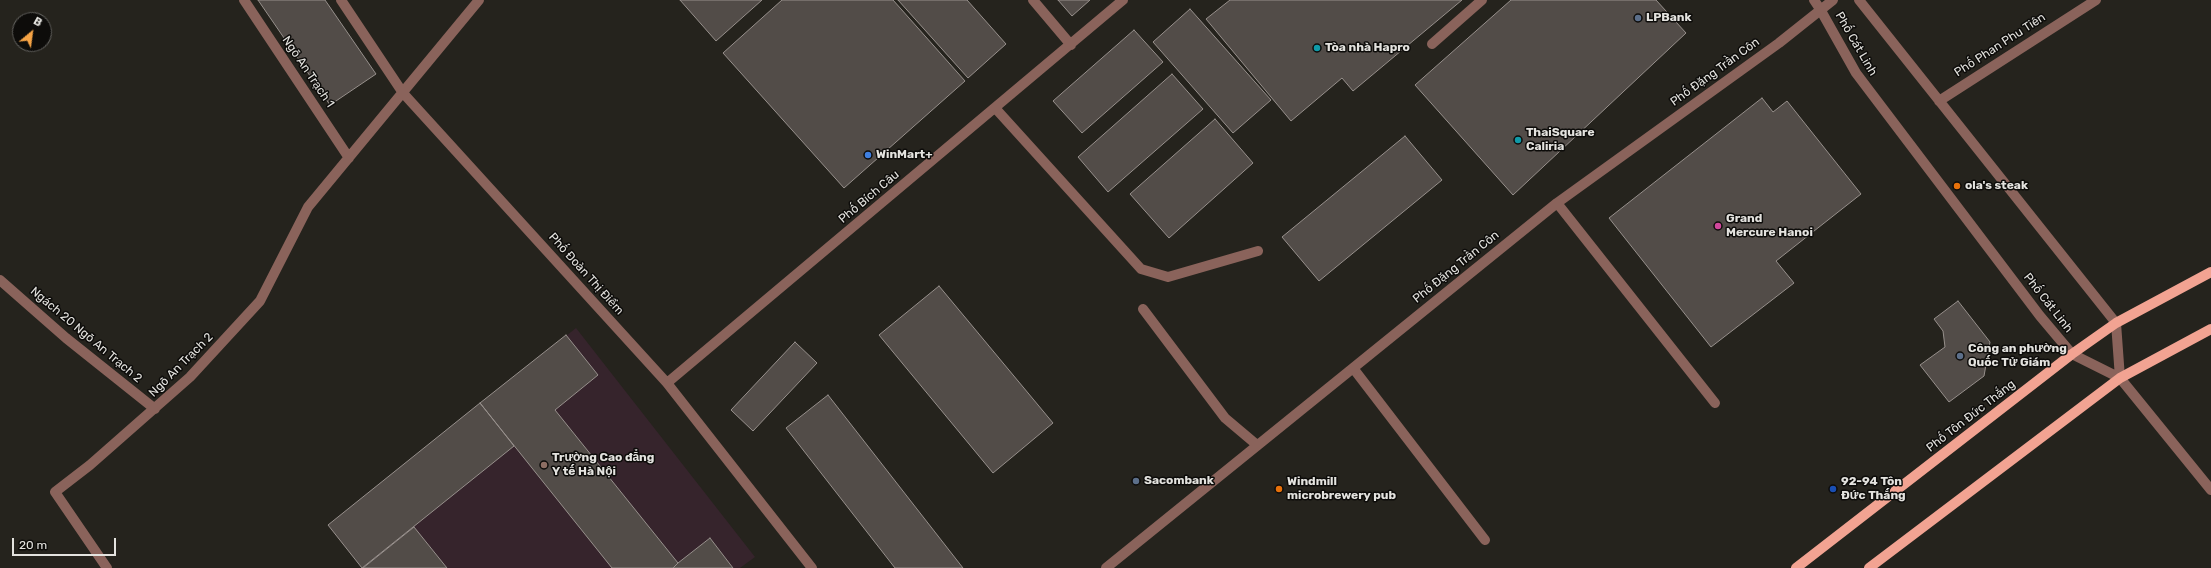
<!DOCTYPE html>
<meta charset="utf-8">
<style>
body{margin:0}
#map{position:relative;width:2211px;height:568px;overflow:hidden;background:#25231d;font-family:Rubik,sans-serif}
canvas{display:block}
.north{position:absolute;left:12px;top:12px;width:40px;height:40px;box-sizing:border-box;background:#0d0c0a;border:1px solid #63625f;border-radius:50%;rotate:29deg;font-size:11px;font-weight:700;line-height:16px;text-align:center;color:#e4e3df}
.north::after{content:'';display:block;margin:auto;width:14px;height:18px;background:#f5a345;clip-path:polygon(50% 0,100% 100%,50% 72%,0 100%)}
.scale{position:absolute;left:12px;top:538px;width:104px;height:18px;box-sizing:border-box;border:2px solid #e4e3df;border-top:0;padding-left:5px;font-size:12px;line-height:14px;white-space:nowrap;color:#e4e3df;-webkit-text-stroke:3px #0d0c0a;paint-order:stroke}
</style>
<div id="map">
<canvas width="2211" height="568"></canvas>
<div class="north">B</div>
<div class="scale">20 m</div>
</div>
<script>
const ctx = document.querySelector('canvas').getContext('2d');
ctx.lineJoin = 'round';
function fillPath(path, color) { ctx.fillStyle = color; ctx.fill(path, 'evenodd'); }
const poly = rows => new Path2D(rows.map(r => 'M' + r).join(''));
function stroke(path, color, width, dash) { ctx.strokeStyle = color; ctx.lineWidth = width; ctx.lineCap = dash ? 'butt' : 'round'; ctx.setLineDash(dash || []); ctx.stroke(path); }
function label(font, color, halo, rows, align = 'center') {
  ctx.font = font + ' Rubik,sans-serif'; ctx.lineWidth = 3; ctx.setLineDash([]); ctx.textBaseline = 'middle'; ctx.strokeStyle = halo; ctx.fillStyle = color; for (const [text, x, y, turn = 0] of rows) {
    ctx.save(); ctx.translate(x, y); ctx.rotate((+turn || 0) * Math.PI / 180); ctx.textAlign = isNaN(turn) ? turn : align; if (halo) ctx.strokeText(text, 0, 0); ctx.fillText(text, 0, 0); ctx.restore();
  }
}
fillPath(poly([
 [576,328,755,557,740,568,362,568,328,525]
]), '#36242c');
const building = poly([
 [258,0,325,0,376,74,330,105,258,0],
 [680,0,762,0,716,41,680,0],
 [782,0,893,0,965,81,844,188,723,53,782,0],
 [898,0,967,0,1006,44,968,78,898,0],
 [1058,0,1090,0,1072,16,1058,0],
 [1230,0,1462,0,1353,91,1342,78,1291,121,1206,19,1230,0],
 [1511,0,1656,0,1686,33,1513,195,1415,85,1511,0],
 [1190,9,1271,100,1233,133,1153,42,1190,9],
 [1134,30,1163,62,1082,133,1053,101,1134,30],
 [1172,74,1203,109,1108,192,1078,157,1172,74],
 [1762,98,1773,112,1787,101,1861,194,1776,261,1794,283,1711,347,1609,218,1762,98],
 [1215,119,1253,163,1169,238,1130,194,1215,119],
 [1405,136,1442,180,1319,281,1282,237,1405,136],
 [939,286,1053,423,993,473,879,335,939,286],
 [1958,301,1990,342,1984,376,1949,402,1920,365,1945,347,1943,331,1934,319,1958,301],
 [566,335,598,375,555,410,678,563,673,568,612,568,480,403,566,335],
 [795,342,817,363,753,431,731,410,795,342],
 [828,395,963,568,895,568,786,428,828,395],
 [480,403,514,446,362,568,328,525,480,403],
 [414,527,447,568,363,568,414,527],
 [710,538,733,568,673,568,678,563,710,538]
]);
fillPath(building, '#524c48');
stroke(building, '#97908c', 1);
stroke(poly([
 [244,0,349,158],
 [341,0,403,93,667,383,812,568],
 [1033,0,1071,45],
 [1814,0,1820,9,1856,73,2040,316,2072,354,2120,378,2211,490],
 [1859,0,2116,323,2120,378],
 [1432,44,1482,0],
 [1939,101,2096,0],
 [996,109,1141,269,1168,277,1258,251],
 [1557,203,1715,403],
 [0,280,66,338,155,409],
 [1143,309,1225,418,1257,445],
 [1353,368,1485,540],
 [667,383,1123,0],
 [107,568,55,492,90,465,190,377,260,301,308,207,479,0],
 [1106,568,1557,203,1779,43,1833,0]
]), '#8a635b', 10);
stroke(poly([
 [1796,568,2072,354,2116,323,2211,272],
 [1869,568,2120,378,2211,329]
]), '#f2a392', 10);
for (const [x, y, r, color] of [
 [1638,18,4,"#5c6f8a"],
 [1317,48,4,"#0f9aa8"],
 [1518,140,4,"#0f9aa8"],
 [868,155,4,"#3f7fe0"],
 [1957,186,4,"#e8710a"],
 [1718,226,4,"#d1479c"],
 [1960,356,4,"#5c6f8a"],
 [544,465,4,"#8d6e63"],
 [1136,481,4,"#5c6f8a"],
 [1279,489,4,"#e8710a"],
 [1833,489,4,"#1a4fb4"]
]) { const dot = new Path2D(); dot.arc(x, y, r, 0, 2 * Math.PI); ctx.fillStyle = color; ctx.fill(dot); stroke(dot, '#0d0c0a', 1.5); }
label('bold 12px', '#e4e3df', '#0d0c0a', [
 ["LPBank",1646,18],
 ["Tòa nhà Hapro",1325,48],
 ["ThaiSquare",1526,133],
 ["Caliria",1526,147],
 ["WinMart+",876,155],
 ["ola's steak",1965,186],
 ["Grand",1726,219],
 ["Mercure Hanoi",1726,233],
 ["Công an phường",1968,349],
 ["Quốc Tử Giám",1968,363],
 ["Trường Cao đẳng",552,458],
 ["Y tế Hà Nội",552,472],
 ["Sacombank",1144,481],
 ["Windmill",1287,482],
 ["microbrewery pub",1287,496],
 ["92-94 Tôn",1841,482],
 ["Đức Thắng",1841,496]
], 'left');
label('12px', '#e4e3df', '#0d0c0a', [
 ["Phố Cát Linh",1856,44,60],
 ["Phố Phan Phu Tiên",2000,45,-33],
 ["Ngõ An Trạch 1",308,72,56],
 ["Phố Đặng Trần Côn",1715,72,-36],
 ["Phố Bích Câu",869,197,-40],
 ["Phố Đặng Trần Côn",1456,267,-39],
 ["Phố Đoàn Thị Điểm",586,274,48],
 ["Phố Cát Linh",2048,303,52],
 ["Ngách 20 Ngõ An Trạch 2",86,335,40],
 ["Ngõ An Trạch 2",181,365,-45],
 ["Phố Tôn Đức Thắng",1971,416,-38]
]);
</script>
